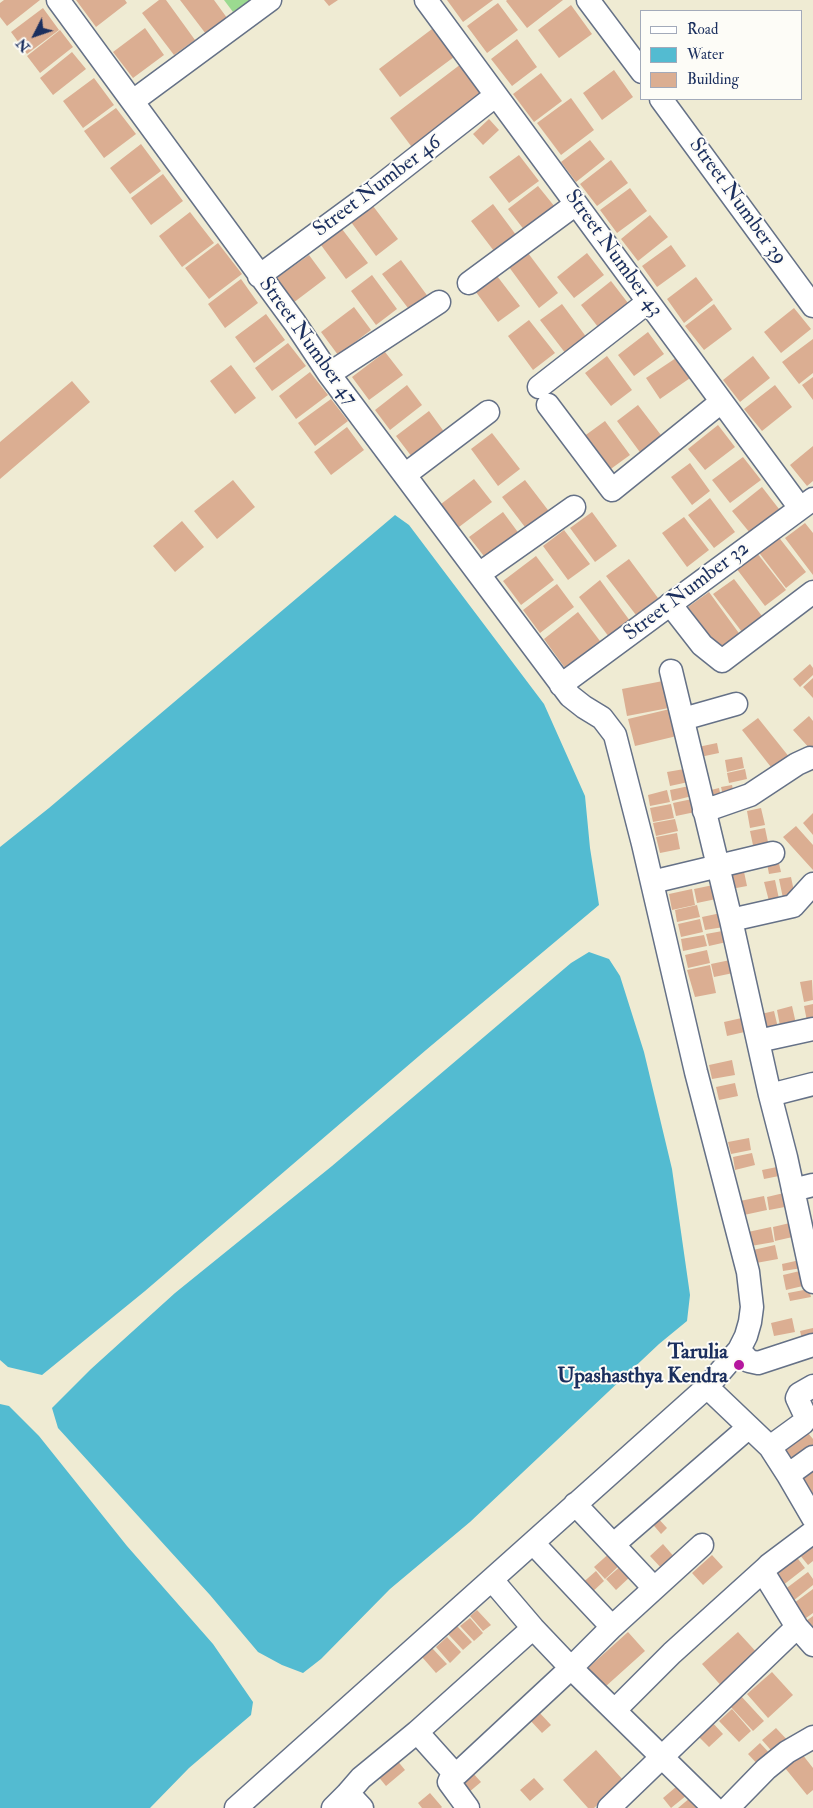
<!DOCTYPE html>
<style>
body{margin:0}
#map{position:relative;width:813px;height:1808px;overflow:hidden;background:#efebd3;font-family:"IM FELL Double Pica",serif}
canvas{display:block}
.legend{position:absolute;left:640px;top:10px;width:162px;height:90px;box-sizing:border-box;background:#fdfcf7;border:1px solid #a3aaba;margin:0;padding:6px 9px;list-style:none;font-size:15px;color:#1b2f5e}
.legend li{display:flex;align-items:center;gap:10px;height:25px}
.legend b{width:25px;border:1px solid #a3aaba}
.north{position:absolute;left:10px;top:10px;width:50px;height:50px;-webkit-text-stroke:4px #fdfcf7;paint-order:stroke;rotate:229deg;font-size:14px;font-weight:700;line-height:20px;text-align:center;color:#1b2f5e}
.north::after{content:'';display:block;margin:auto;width:18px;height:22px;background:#1b2f5e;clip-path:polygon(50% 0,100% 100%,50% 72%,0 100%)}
</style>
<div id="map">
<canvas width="813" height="1808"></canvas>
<ul class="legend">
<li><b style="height:6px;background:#fff"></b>Road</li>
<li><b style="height:14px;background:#53bbd1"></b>Water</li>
<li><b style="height:14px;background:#dbae92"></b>Building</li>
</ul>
<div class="north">N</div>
</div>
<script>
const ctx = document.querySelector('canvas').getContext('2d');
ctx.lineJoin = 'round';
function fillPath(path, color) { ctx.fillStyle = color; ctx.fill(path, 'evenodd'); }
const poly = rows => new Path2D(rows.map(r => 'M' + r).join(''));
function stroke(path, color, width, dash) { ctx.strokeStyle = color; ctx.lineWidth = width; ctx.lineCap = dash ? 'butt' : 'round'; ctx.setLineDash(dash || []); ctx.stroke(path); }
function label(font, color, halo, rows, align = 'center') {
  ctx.font = font + ' "IM FELL Double Pica",serif'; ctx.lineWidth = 4; ctx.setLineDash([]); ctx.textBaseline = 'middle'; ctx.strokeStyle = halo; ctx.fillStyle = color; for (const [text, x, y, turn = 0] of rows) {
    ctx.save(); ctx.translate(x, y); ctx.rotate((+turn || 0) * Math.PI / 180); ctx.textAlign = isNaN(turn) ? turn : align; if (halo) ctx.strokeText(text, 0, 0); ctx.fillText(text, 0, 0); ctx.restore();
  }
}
fillPath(poly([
 [224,0,252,0,233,12]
]), '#9bda90');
fillPath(poly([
 [395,515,409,525,544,704,585,796,590,848,599,905,426,1050,145,1291,42,1375,8,1367,0,1360,0,847,49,808],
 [589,952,609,959,620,976,644,1052,672,1169,690,1295,687,1321,659,1344,470,1522,390,1589,321,1659,303,1673,282,1665,258,1652,210,1595,58,1428,52,1408,91,1369,175,1293,332,1166,571,963],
 [0,1404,9,1406,39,1436,127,1546,213,1644,253,1702,251,1715,189,1768,150,1808,0,1808]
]), '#53bbd1');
fillPath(poly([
 [4,0,40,0,7,26,0,17,0,3],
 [76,0,125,0,127,3,96,27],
 [159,0,166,0,195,40,174,55,142,13],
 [180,0,214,0,230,22,209,38],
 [324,0,338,0,329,6],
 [447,0,493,0,463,22],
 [507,0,563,0,527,28,506,1],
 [498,3,518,30,487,53,467,26],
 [571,5,592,34,559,58,538,30],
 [43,8,59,30,27,54,11,32],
 [145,28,164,55,133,78,113,52],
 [432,29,454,57,400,97,379,69],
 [60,30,73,47,40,73,27,56],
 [517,39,537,67,512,86,491,59],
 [72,52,86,69,53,95,40,78],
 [461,64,486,96,414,150,390,118],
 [614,70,633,97,602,120,583,93],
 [541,73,562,101,534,122,513,94],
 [94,78,114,105,83,128,63,101],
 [571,98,594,130,561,155,537,123],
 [116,108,136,134,104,158,84,131],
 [489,119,499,130,483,145,473,134],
 [590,140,605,159,576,182,561,162],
 [141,144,161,171,130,194,110,168],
 [519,155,539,181,509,203,489,177],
 [611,160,628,183,597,206,580,184],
 [163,174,183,201,151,225,131,198],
 [538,186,555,207,525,231,508,209],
 [630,188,647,211,617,233,600,210],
 [493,204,519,239,497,255,471,221],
 [373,206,398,239,376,256,351,222],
 [190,212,214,243,182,267,159,236],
 [650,215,668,237,638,261,621,239],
 [342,229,368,263,346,279,321,245],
 [218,243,242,274,209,299,185,268],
 [671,245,686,266,657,287,642,266],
 [528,253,558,293,539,308,509,267],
 [587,253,604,275,574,298,557,277],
 [309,255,326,278,293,303,275,279],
 [401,260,429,298,411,312,382,274],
 [494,272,520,306,498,322,473,288],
 [372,275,397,309,376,325,351,291],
 [696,277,713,300,684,323,667,299],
 [241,279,258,303,225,328,208,304],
 [611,281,628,303,598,327,581,305],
 [562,304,587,338,566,354,540,320],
 [714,304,732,329,704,350,685,326],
 [354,307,371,330,338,355,321,332],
 [794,308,811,329,781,353,764,332],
 [266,314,285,340,254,363,235,337],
 [529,320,555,353,533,370,508,336],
 [648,332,664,354,634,376,618,355],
 [813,339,813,373,799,384,782,362],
 [288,343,306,366,272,391,255,368],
 [385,352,403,375,369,400,352,377],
 [607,356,632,390,611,406,585,373],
 [679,356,693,376,660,399,646,378],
 [753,356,770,378,740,402,723,380],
 [231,365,256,398,235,414,210,381],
 [310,372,328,395,296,419,279,396],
 [813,377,813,400,802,385],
 [72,381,90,402,0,479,0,442],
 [407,385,422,405,390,430,375,410],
 [775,385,792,407,762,431,744,409],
 [331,399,348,421,315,446,298,423],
 [638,405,664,439,642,455,617,421],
 [429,411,445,433,412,457,396,436],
 [605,421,630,455,608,471,583,437],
 [718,425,735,447,705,470,688,449],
 [347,427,364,450,331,475,314,452],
 [492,433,520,469,498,486,471,449],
 [813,446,813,481,807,486,790,465],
 [743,457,761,480,730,503,712,480],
 [690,463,710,491,692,505,671,477],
 [474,479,492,502,459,527,441,504],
 [233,480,255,507,217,539,194,511],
 [525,480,551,514,528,531,502,497],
 [762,487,779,509,750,533,732,511],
 [710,498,735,532,714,548,688,515],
 [503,512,520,535,487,560,469,537],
 [592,512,617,546,595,562,570,528],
 [684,517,709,550,687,567,662,533],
 [182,521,204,547,175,572,153,546],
 [805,523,813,533,813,575,785,538],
 [564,530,590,564,568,580,543,546],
 [777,535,806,572,786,588,757,550],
 [757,553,786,590,765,606,736,568],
 [536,556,554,580,521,605,503,581],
 [629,559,658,598,636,615,606,576],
 [734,579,762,616,742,632,713,594],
 [600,580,630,621,609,637,579,597],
 [557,584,574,607,540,633,523,610],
 [709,592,741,636,721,651,688,607],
 [578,612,600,641,565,668,544,639],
 [810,664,813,668,813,675,800,687,793,679],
 [813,678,813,698,803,687],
 [668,680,674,707,627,716,622,689],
 [674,708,681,735,635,746,628,719],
 [809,716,813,721,813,748,811,750,793,730],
 [758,718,790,758,774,771,742,730],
 [717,743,719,753,700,757,698,747],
 [742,757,744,768,727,772,725,760],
 [690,768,693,781,670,786,667,772],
 [745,769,747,779,729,783,727,773],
 [694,785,696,795,672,801,670,790],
 [732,785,735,798,724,800,721,787],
 [719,788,722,802,714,803,711,790],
 [667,790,670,802,650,806,648,795],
 [697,798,700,811,676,816,673,803],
 [671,804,674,818,653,822,650,808],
 [761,808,765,825,750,828,747,811],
 [813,813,813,835,803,823],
 [675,819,678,831,656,836,653,823],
 [796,826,813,845,813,870,783,837],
 [765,828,769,847,754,850,750,831],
 [677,833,680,849,660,853,656,837],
 [777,855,781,872,769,874,766,858],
 [743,867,747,886,731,889,727,871],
 [791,877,796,901,784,903,779,879],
 [775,880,779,899,769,901,764,882],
 [718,884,721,898,697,903,694,889],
 [692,889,695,905,672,910,669,894],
 [697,905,700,917,677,922,675,910],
 [721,913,724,927,705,930,702,917],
 [700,919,703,932,681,937,678,924],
 [728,930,731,941,709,946,706,934],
 [704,935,707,946,683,951,681,939],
 [707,950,710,963,688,968,685,955],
 [735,959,738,972,714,977,711,964],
 [710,965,716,993,695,997,687,970],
 [812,980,813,1000,804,1002,800,982],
 [813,1004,813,1025,808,1026,804,1006],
 [792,1006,797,1028,781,1031,777,1010],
 [774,1011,779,1032,766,1035,761,1014],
 [746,1017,749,1031,727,1036,724,1022],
 [732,1060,735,1075,712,1079,709,1065],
 [735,1083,738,1096,719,1100,716,1087],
 [749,1138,751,1150,731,1154,728,1142],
 [752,1153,755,1165,735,1170,733,1157],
 [777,1167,779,1176,764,1179,762,1170],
 [788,1192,790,1206,769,1210,767,1197],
 [764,1196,767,1210,744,1215,740,1201],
 [794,1222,797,1236,775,1241,773,1227],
 [771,1227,774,1242,751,1246,748,1232],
 [775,1245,778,1259,756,1263,753,1250],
 [800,1260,802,1268,783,1271,782,1264],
 [804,1270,807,1285,786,1290,783,1275],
 [809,1289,811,1297,790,1301,788,1293],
 [792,1318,795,1332,774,1336,771,1323],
 [813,1328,813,1341,803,1343,800,1331],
 [808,1433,813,1439,813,1456,795,1469,783,1451],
 [813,1464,813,1496,798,1475],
 [656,1516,667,1528,661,1534,650,1521],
 [813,1534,813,1561,808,1565,795,1549],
 [663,1544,676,1559,664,1571,650,1556],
 [612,1551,622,1563,605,1579,594,1567],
 [792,1551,805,1568,782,1586,769,1569],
 [712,1555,723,1567,703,1585,692,1573],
 [623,1564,632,1575,616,1590,606,1579],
 [596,1571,604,1581,589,1595,580,1585],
 [808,1572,813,1579,813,1585,793,1601,784,1590],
 [813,1589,813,1613,806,1618,794,1603],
 [477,1610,491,1625,483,1631,470,1616],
 [813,1616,813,1629,806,1621],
 [470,1618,483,1633,474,1641,460,1626],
 [457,1626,472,1642,463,1650,448,1634],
 [628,1632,645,1651,605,1687,588,1668],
 [738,1632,760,1656,724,1689,702,1664],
 [447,1637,461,1652,450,1663,436,1647],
 [432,1648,447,1664,436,1673,422,1657],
 [772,1672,793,1695,768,1718,747,1694],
 [741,1696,764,1721,753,1731,730,1706],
 [732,1709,751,1731,739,1742,719,1721],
 [538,1711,551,1725,542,1733,529,1719],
 [712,1722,723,1734,709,1747,697,1735],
 [776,1728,791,1744,777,1757,762,1740],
 [760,1743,774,1758,762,1769,748,1754],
 [596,1750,624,1781,594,1808,588,1808,563,1780],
 [802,1754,813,1768,813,1790,807,1795,785,1768],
 [396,1759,405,1770,386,1786,377,1775],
 [472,1772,481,1782,468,1793,459,1784],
 [534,1778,544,1789,530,1801,520,1790],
 [683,1781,692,1791,671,1808,663,1798],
 [697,1792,710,1808,678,1808],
 [430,1793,442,1807,441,1808,422,1808,418,1803]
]), '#dbae92');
const minor = poly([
 [58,0,295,323,329,374,570,696,584,707,602,718,615,735,643,844,696,1072,748,1272,752,1307,750,1322,746,1336,739,1350,707,1387,236,1808],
 [426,0,800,508],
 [588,0,642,72],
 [661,99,813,306],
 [133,101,270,0],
 [259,276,361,201,495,96],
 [469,283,576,204],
 [329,374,439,302],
 [539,387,648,302],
 [548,405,612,490,721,402],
 [406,474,488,412],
 [479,574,574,507],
 [670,604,702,645,722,661,813,592],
 [671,671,731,920,770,1095,786,1157,813,1282],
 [561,685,813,499],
 [683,719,736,704],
 [704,811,750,795,797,764,810,758],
 [652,882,773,853],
 [731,920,793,906,813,884],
 [758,1041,813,1029],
 [770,1095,813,1084],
 [793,1190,813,1185],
 [739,1350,749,1361,758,1363,813,1345],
 [707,1387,770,1447,788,1475,813,1518],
 [770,1447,803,1423,806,1419,805,1415,797,1398,799,1394,813,1386],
 [788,1475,813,1457],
 [575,1504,654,1588],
 [813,1532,769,1565,765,1569,765,1575,797,1627,813,1645],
 [533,1543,612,1627],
 [614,1544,749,1427],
 [702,1545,612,1627,571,1668,714,1808],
 [615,1710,672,1653,765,1569],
 [417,1732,452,1771,457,1774,571,1668,533,1628,492,1580],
 [453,1773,449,1782,468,1808],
 [348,1793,362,1808],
 [333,1808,348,1793,361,1778,417,1732,533,1628],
 [609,1808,797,1627],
 [728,1808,766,1769,787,1752,813,1737]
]);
stroke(minor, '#657187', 25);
stroke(minor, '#fff', 22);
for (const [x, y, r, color] of [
 [739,1365,6,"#b5179e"]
]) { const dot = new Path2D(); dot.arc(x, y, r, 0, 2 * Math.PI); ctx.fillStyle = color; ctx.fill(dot); stroke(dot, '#fdfcf7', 2); }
label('21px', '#1b2f5e', '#fdfcf7', [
 ["Street Number 46",378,187,-37],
 ["Street Number 39",737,202,54],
 ["Street Number 43",613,254,54],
 ["Street Number 47",307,342,54],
 ["Street Number 32",687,592,-37]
]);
label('bold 21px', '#1b2f5e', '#fdfcf7', [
 ["Tarulia",728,1353],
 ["Upashasthya Kendra",728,1377]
], 'right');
</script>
